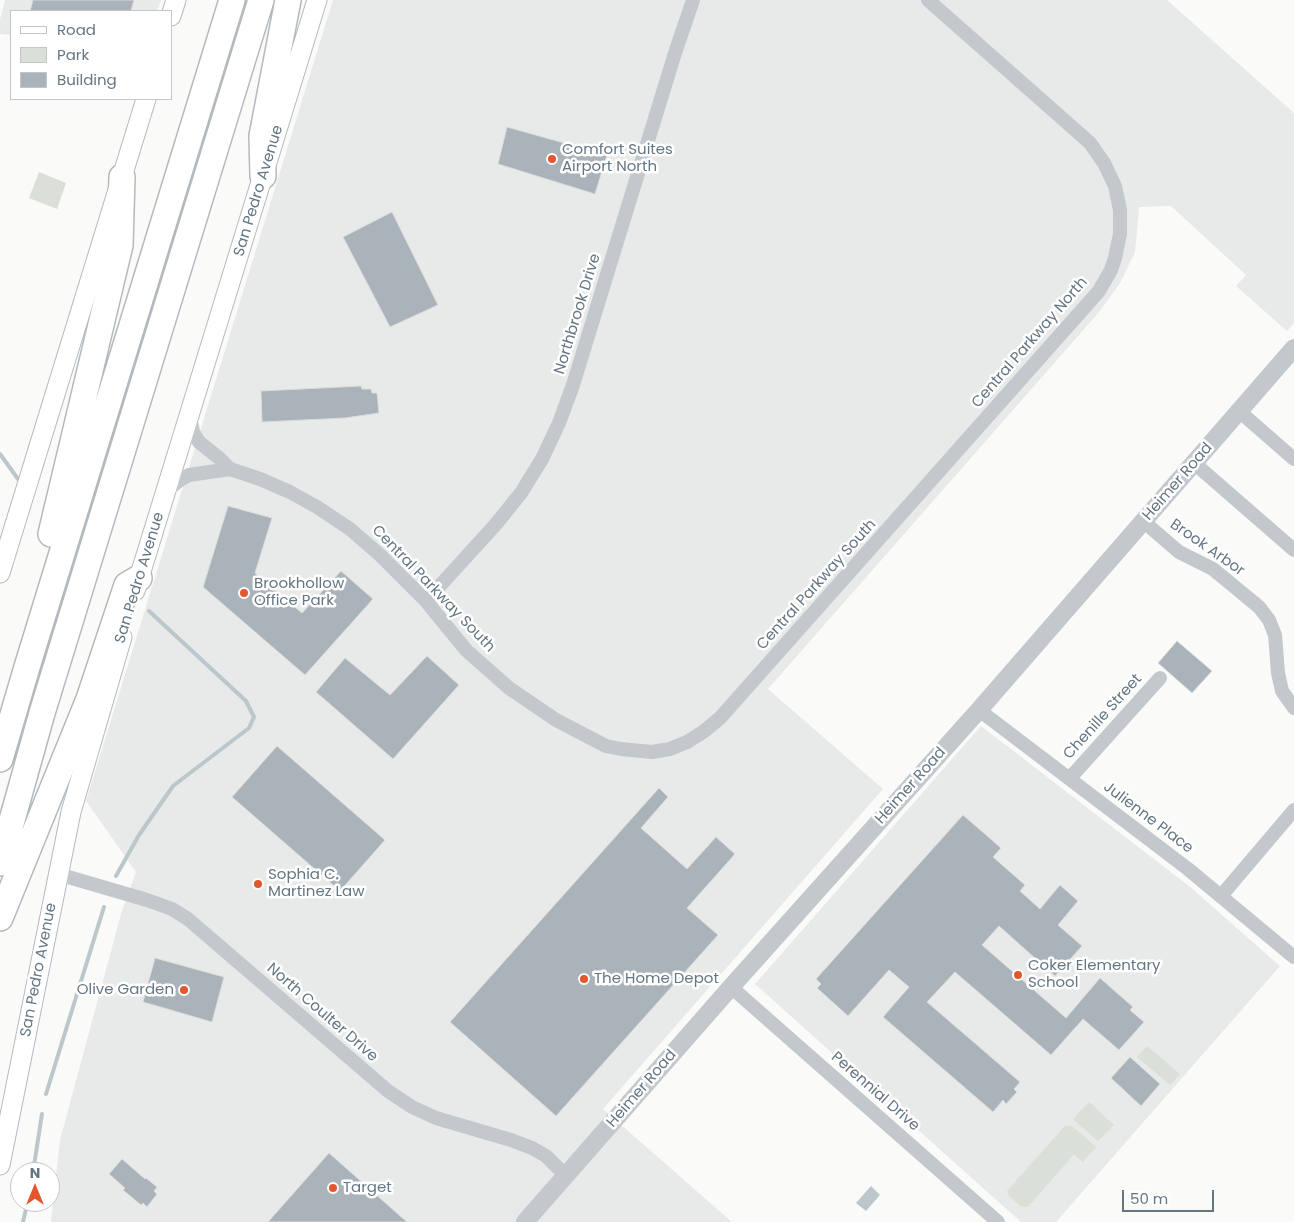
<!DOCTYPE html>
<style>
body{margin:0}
#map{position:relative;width:1294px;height:1222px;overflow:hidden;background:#fafaf8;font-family:Poppins,sans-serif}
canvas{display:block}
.legend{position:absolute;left:10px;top:10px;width:162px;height:90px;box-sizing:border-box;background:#fff;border:1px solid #c1c8cd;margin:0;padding:6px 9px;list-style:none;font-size:15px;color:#657683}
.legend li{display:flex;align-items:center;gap:10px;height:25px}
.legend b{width:25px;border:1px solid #c1c8cd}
.north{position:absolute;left:10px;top:1162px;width:50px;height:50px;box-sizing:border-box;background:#fff;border:1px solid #c1c8cd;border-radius:50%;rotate:0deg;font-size:14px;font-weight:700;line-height:20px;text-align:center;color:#657683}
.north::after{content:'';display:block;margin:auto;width:18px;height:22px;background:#e4572e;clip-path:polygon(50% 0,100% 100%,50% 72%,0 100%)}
.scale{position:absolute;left:1122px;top:1190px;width:92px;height:22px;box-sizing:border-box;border:2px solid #657683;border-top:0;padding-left:6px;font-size:15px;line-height:18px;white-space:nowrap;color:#657683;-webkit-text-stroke:4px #fff;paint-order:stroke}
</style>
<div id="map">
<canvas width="1294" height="1222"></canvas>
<ul class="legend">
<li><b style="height:6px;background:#fff"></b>Road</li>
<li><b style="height:14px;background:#dadfd7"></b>Park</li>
<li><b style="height:14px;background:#aab3b9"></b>Building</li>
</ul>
<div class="north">N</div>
<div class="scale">50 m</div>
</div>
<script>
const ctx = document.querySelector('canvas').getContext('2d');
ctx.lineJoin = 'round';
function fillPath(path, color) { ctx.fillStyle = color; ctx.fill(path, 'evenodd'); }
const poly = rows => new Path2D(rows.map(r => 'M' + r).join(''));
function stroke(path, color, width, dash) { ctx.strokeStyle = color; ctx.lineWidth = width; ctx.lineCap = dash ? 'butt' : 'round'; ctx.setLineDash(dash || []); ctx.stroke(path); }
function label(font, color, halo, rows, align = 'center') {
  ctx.font = font + ' Poppins,sans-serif'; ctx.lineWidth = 5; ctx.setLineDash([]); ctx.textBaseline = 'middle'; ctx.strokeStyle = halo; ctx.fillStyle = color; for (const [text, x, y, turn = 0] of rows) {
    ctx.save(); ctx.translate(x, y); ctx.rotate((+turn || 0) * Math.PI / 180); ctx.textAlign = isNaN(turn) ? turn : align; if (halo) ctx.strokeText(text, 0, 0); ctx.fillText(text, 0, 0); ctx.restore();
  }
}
fillPath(poly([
 [5,0,161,0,157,11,11,11,11,35,0,34,0,19],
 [333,0,1167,0,1294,113,1294,323,1287,331,1236,286,1246,275,1171,206,1139,207,1135,252,1120,283,1100,311,768,689,883,789,603,1109,732,1222,51,1222,60,1140,121,914,136,872,86,801],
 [981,726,1189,886,1280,966,1056,1222,1021,1222,755,984]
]), '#e8e9e9');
fillPath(poly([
 [39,172,66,183,57,209,29,198],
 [1147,1046,1180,1074,1170,1085,1137,1057],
 [1089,1102,1114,1125,1098,1141,1073,1119],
 [1065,1126,1072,1126,1096,1147,1083,1162,1074,1154,1028,1207,1022,1207,1009,1196,1007,1191]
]), '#dadfd7');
fillPath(poly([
 [871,1186,880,1195,866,1211,856,1203]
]), '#bbc7cb');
stroke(poly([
 [0,454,18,479],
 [116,876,139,835,173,786,249,728,254,717,246,701,149,611],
 [46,1094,104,907],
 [33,1172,42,1114],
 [23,1222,26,1209]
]), '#bbc7cb', 4);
const building = poly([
 [33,0,134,0,131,11,30,11,33,0],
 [507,127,607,155,595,194,498,164,507,127],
 [392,212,438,305,390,327,343,237,392,212],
 [361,386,362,389,371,389,372,393,377,393,379,413,345,418,262,422,261,391,361,386],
 [228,506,272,518,255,573,302,613,341,571,373,599,305,675,203,587,228,506],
 [1177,641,1212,671,1192,693,1158,663,1177,641],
 [427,656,459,685,393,759,316,692,345,658,390,695,427,656],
 [277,746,385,840,340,891,232,797,277,746],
 [659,788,668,797,641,828,687,869,716,837,735,854,687,908,718,935,556,1116,450,1022,659,788],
 [963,815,1001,848,993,857,1025,885,1020,891,1040,909,1060,885,1078,901,1058,925,1082,946,1055,976,999,926,982,945,1066,1018,1100,978,1133,1007,1130,1010,1144,1022,1119,1050,1083,1019,1051,1055,955,972,927,1002,1020,1082,1014,1089,1017,1092,1006,1104,1003,1100,993,1112,883,1017,909,987,889,970,848,1016,817,988,821,984,816,979,963,815],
 [155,958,224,977,212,1022,143,1002,155,958],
 [1130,1057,1160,1084,1141,1106,1111,1078,1130,1057],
 [329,1153,407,1222,268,1222,329,1153],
 [122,1159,145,1179,146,1178,157,1187,154,1191,157,1194,147,1207,143,1203,141,1205,123,1190,125,1188,109,1174,122,1159]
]);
fillPath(building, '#aab3b9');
stroke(building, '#dcdcda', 1);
const secondary = poly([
 [171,16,176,0],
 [0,573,146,99],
 [135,591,317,0],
 [0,1165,71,812,122,637]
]);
const motorway = poly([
 [263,176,262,136,288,0],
 [51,534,120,245,122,177],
 [0,759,27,667,232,0],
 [0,863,42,713,261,0],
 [0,918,89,699,127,585,139,578]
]);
stroke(secondary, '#b3babf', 21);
stroke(motorway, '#b4b9bd', 28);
stroke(poly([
 [1239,411,1294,459],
 [190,416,193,432,199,442,219,458,230,469],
 [1194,463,1294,550],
 [166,491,180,480,189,475,230,469,260,479,290,492,317,507,350,529,380,555,426,601,466,650,509,688,556,720,606,746,621,749,652,752,670,749,687,742,703,732,720,718,1099,291,1111,270,1115,258,1120,234,1120,210,1115,186,1104,163,1090,143,1081,135,928,0],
 [1143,521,1179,552,1213,569,1259,607,1269,620,1275,635,1278,673,1282,691,1294,708],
 [426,601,496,524,521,493,542,459,559,423,573,385,675,53,693,0],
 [979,710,1188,869,1294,957],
 [1070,778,1160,678],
 [58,874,147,900,172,909,188,919,388,1091,412,1107,436,1118,511,1140,532,1148,546,1156,566,1176],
 [1221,896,1294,810],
 [731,987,998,1222]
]), '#c3c8cc', 14);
stroke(poly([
 [525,1222,731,987,979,710,1294,348]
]), '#c3c8cc', 18);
stroke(secondary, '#fff', 19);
stroke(motorway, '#fff', 25);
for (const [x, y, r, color] of [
 [552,159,5,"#e4572e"],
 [244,593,5,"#e4572e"],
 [258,884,5,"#e4572e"],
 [1018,975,5,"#e4572e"],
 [584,979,5,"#e4572e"],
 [184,990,5,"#e4572e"],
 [333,1188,5,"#e4572e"]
]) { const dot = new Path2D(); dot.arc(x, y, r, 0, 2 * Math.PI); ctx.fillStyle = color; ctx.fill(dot); stroke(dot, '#fff', 2); }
label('15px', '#657683', '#fff', [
 ["Comfort Suites",562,150],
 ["Airport North",562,167],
 ["Brookhollow",254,584],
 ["Office Park",254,601],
 ["Sophia C.",268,875],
 ["Martinez Law",268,892],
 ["Coker Elementary",1028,966],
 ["School",1028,983],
 ["The Home Depot",594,979],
 ["Olive Garden",174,990,"right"],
 ["Target",343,1188]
], 'left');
label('15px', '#657683', '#fff', [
 ["San Pedro Avenue",259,191,-73],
 ["Northbrook Drive",578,314,-73],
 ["Central Parkway North",1030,343,-49],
 ["Heimer Road",1178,482,-49],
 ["Brook Arbor",1207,548,35],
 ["San Pedro Avenue",140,578,-73],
 ["Central Parkway South",817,585,-48],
 ["Central Parkway South",433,589,46],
 ["Chenille Street",1103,717,-48],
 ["Heimer Road",911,786,-48],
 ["Julienne Place",1148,818,37],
 ["San Pedro Avenue",39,970,-79],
 ["North Coulter Drive",322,1013,41],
 ["Heimer Road",642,1089,-49],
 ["Perennial Drive",875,1092,41]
]);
</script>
